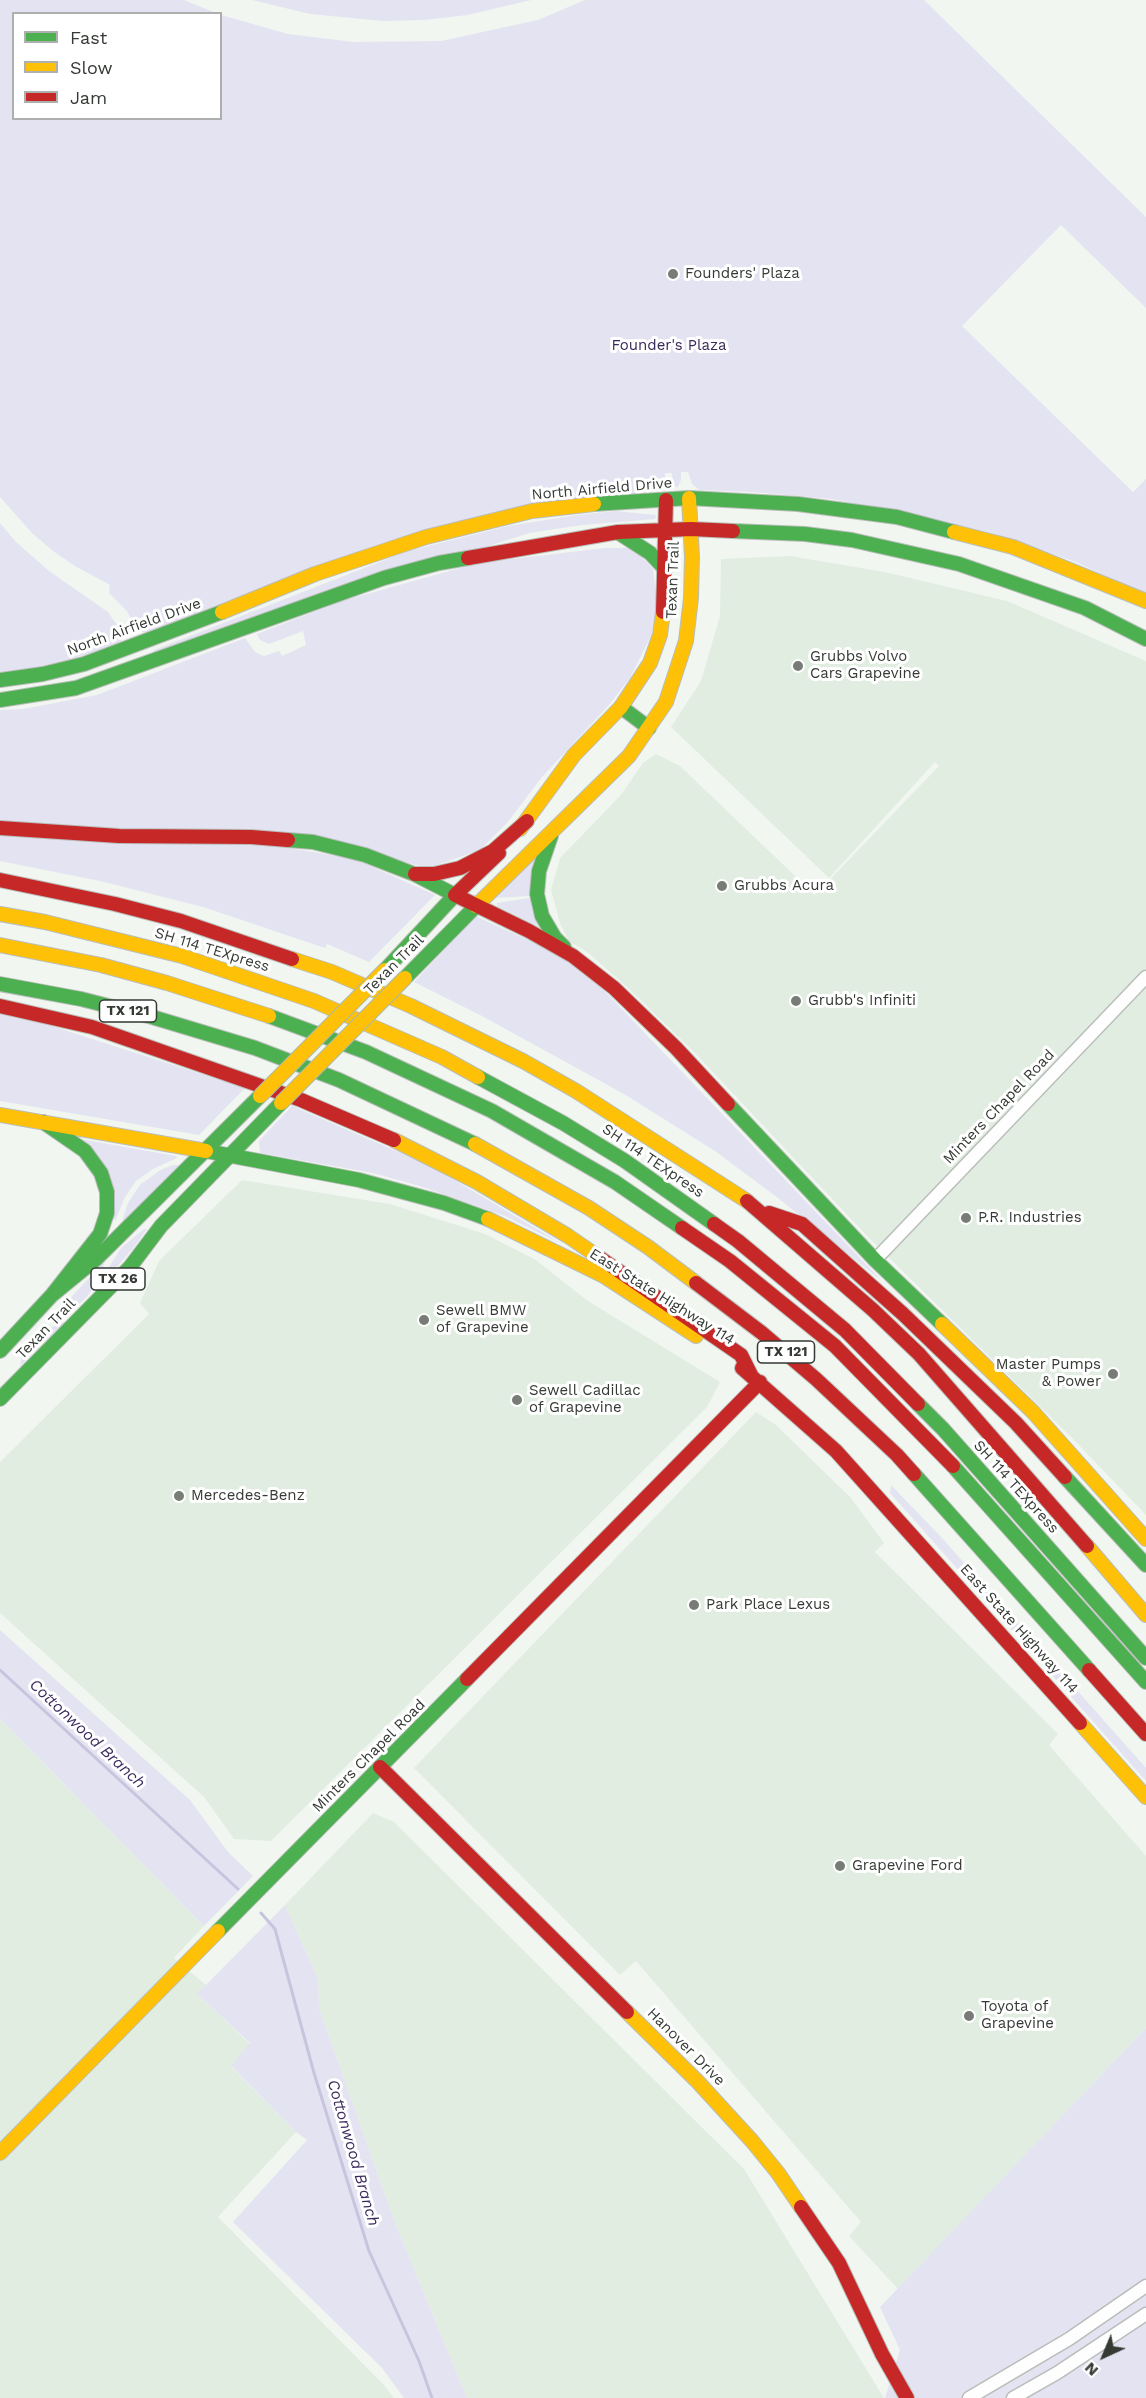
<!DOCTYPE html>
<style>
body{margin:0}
#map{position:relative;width:1146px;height:2398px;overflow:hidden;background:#f1f6f1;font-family:"Work Sans",sans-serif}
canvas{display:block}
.legend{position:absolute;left:12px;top:12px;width:210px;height:108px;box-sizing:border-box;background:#fff;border:2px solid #aeb0ae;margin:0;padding:8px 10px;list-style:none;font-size:18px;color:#353a35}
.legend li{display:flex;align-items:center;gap:12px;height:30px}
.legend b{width:30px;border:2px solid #aeb0ae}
.north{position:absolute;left:1074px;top:2326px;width:60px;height:60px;-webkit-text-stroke:4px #fff;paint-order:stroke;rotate:224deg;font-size:16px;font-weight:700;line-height:24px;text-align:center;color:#353a35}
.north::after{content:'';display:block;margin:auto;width:21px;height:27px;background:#353a35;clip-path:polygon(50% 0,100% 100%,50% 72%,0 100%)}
</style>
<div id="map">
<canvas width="1146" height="2398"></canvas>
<ul class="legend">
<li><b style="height:8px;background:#4caf50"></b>Fast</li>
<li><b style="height:8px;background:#ffc107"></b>Slow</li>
<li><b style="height:8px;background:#c62828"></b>Jam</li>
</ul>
<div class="north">N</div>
</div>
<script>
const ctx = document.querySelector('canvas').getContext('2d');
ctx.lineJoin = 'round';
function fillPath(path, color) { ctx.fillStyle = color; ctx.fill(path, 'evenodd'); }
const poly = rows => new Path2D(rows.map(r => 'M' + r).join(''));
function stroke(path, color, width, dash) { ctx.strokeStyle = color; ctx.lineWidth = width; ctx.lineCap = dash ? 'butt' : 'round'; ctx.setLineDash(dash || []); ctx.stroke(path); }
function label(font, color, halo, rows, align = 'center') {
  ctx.font = font + ' "Work Sans",sans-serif'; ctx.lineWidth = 6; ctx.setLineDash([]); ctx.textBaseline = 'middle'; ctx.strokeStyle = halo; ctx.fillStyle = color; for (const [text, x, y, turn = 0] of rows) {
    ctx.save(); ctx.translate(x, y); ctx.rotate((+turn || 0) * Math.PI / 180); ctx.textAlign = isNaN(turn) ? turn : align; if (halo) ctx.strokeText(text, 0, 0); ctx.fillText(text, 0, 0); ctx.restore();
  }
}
fillPath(poly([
 [790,556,885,572,1007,601,1146,661,1146,1515,1072,1438,868,1237,693,1051,626,986,587,952,569,941,560,923,551,890,560,858,620,796,643,763,656,754,680,766,815,895,939,766,935,762,829,878,671,727,701,681,720,616,721,559],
 [242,1180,390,1204,485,1234,536,1260,588,1301,720,1382,707,1407,271,1841,234,1839,204,1797,0,1613,0,1462,149,1314,140,1303,159,1261],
 [756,1412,776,1425,851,1498,884,1543,875,1552,1058,1734,1049,1745,1146,1856,1146,2028,898,2289,849,2236,861,2222,636,1961,620,1975,414,1768],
 [0,1719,204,1926,174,1958,206,1985,198,1995,250,2044,231,2067,296,2132,218,2217,383,2384,394,2398,0,2398],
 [373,1813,394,1822,744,2169,884,2398,467,2398,395,2223,319,2008,318,1979,285,1905]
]), '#e2ede2');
fillPath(poly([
 [0,0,184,0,216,13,14,14,14,118,220,118,221,15,288,34,353,42,441,41,538,20,585,0,924,0,1146,217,1146,308,1061,225,962,326,1133,492,1146,479,1146,595,1076,562,989,532,832,499,752,492,699,490,692,484,688,472,681,472,681,480,677,488,673,484,672,473,665,473,665,484,661,491,537,505,445,524,373,546,149,633,141,632,136,629,127,611,109,593,110,585,75,566,53,551,32,533,0,497],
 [252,0,531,0,468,15,424,20,383,21,310,14],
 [615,511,656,515,655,519,582,525,529,533,152,654,154,650,408,551,508,526,577,515],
 [0,523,16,542,49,571,108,612,124,635,120,643,110,648,48,666,0,672],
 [605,548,629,548,637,552,653,569,657,604,652,634,630,678,608,706,542,777,507,823,480,850,428,868,374,854,0,821,0,710,23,709,97,695,245,638,255,652,264,656,279,651,282,656,306,645,303,631,269,644,260,640,257,634,342,601,478,563],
 [0,833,265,844,355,859,435,895,369,962,327,944,325,948,203,907,100,881,0,861],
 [534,857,532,893,529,896,494,898],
 [529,898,533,901,540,927,497,906,497,903],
 [475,916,539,945,573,965,597,983,882,1281,778,1198,715,1151,624,1094,482,1016,414,982],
 [0,1012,33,1020,245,1088,199,1135,0,1101],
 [292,1106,431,1166,562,1244,505,1216,423,1187,373,1173,260,1153,259,1141],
 [80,1139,176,1156,177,1158,153,1169,136,1181,125,1197,115,1221],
 [173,1165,180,1165,121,1225,128,1203,140,1185,160,1170],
 [144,1229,147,1229,134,1247,100,1287,109,1267,121,1248],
 [105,1261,99,1280,86,1298,71,1311,48,1322],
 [66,1321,20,1366,23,1352,28,1343,45,1330],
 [891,1485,942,1538,1146,1768,1146,1781,890,1493],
 [0,1630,190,1800,228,1852,253,1876,204,1926,0,1719],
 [285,1905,318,1979,319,2008,395,2223,467,2398,404,2398,382,2368,233,2222,307,2140,296,2132,231,2066,250,2043,197,1994],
 [1146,2028,1146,2398,885,2398,900,2350,880,2307]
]), '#e4e3f2');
stroke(poly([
 [0,1670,238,1889],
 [261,1913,275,1929,314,2073,369,2251,419,2361,432,2398]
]), '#c9c4dd', 3);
const street = poly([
 [875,1260,1146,977],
 [969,2398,1069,2339,1146,2286],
 [1013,2398,1057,2373,1146,2314]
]);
const fast = poly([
 [594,504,689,498,798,504,897,517,954,532],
 [733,531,805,534,852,540,959,564,1085,608,1146,639],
 [619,533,650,553,665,569],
 [0,680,43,674,84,664,222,612],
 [0,700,76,688,384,578,439,563,468,558],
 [621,707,649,728],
 [551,836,539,871,537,894,542,916,555,938,564,947],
 [288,840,313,842,365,855,414,874,455,895],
 [385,970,455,895],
 [405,978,476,906],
 [0,984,81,999,152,1017,255,1048,339,1080,475,1144],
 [269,1016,366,1052,492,1111,615,1182,682,1228],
 [478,1077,563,1123,625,1161,714,1224],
 [728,1104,875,1260,942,1324],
 [43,1122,85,1151,101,1173,107,1192,107,1213,100,1234,52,1295],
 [206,1151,359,1180,444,1203,488,1219],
 [0,1351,52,1295,96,1259,260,1096],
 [0,1399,130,1267,161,1226,281,1103],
 [918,1404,943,1429,1146,1658],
 [953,1466,1146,1682],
 [914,1474,1089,1670],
 [1065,1477,1146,1565],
 [218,1931,467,1679]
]);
const slow = poly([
 [954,532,1013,547,1146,601],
 [222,612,315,574,426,537,532,511,594,504],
 [520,829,574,755,621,707,650,663,660,635,663,612],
 [476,906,629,756,666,702,686,641,691,598,692,557,689,498],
 [0,914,45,922,182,956,314,1001,442,1057,478,1077],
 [0,945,101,965,167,983,269,1016],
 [292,959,332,972,411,1006,523,1061,576,1091,747,1201],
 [0,1115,206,1151],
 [394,1140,477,1182,568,1236,600,1258],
 [475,1144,589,1208,648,1247,696,1283],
 [488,1219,604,1276,696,1336],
 [942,1324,1033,1412,1146,1539],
 [1087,1546,1146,1615],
 [1080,1723,1146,1797],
 [627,2012,698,2082,752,2141,778,2173,801,2207],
 [0,2153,218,1931]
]);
const jam = poly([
 [468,558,618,532,691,529,733,531],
 [663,612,666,500],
 [0,828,119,836,251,837,288,840],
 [499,853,455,895,529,931,573,956,614,988,676,1048,728,1104],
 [415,874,434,874,460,868,493,851,527,821],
 [0,880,115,904,181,921,292,959],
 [0,1006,92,1027,301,1100,394,1140],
 [747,1201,873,1310,919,1354,1087,1546],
 [769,1213,802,1224,903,1314,1016,1423,1065,1477],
 [714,1224,738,1241,845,1330,918,1404],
 [682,1228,730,1261,835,1346,953,1466],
 [600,1258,741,1355,751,1375],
 [696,1283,762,1333,816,1379,897,1455,914,1474],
 [742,1368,836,1451,1080,1723],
 [1089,1670,1146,1734],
 [467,1679,760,1382],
 [380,1767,627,2012],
 [801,2207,839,2263,882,2354,907,2398]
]);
stroke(street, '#b9bdb9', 15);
stroke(fast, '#b9bdb9', 16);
stroke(slow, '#b9bdb9', 16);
stroke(jam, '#b9bdb9', 16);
stroke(street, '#fdfefd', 12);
stroke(fast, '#4caf50', 14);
stroke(slow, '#ffc107', 14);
stroke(jam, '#c62828', 14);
const slowBridge = poly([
 [260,1096,385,970],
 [281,1103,405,978]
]);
stroke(slowBridge, '#aab8aa', 16, []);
stroke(slowBridge, '#ffc107', 14);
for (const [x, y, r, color] of [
 [673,274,6,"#777c77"],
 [798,666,6,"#777c77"],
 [722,886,6,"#777c77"],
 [796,1001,6,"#777c77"],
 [966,1218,6,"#777c77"],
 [424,1320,6,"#777c77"],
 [1113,1374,6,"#777c77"],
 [517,1400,6,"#777c77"],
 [179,1496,6,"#777c77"],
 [694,1605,6,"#777c77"],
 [840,1866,6,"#777c77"],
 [969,2016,6,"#777c77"]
]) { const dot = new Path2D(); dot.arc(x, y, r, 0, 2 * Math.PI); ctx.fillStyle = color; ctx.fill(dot); stroke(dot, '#fff', 2); }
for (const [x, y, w] of [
 [128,1011,57],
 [118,1279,54],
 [786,1352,57]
]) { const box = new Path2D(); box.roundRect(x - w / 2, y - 11, w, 22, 4.5); ctx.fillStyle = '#fff'; ctx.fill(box); stroke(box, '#353a35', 1.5); }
label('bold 14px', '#353a35', null, [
 ["TX 121",128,1011],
 ["TX 26",118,1279],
 ["TX 121",786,1352]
]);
label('15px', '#353a35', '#fff', [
 ["Founders' Plaza",685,274],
 ["Grubbs Volvo",810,657],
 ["Cars Grapevine",810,674],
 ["Grubbs Acura",734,886],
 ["Grubb's Infiniti",808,1001],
 ["P.R. Industries",978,1218],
 ["Sewell BMW",436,1311],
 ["of Grapevine",436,1328],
 ["Master Pumps",1101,1365,"right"],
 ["& Power",1101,1382,"right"],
 ["Sewell Cadillac",529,1391],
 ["of Grapevine",529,1408],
 ["Mercedes-Benz",191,1496],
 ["Park Place Lexus",706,1605],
 ["Grapevine Ford",852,1866],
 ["Toyota of",981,2007],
 ["Grapevine",981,2024]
], 'left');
label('15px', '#382859', '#fff', [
 ["Founder's Plaza",669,346]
]);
label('15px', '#353a35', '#fff', [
 ["North Airfield Drive",602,489,-5],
 ["Texan Trail",673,580,-88],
 ["North Airfield Drive",134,627,-20],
 ["SH 114 TEXpress",212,950,17],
 ["Texan Trail",394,965,-45],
 ["Minters Chapel Road",999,1107,-46],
 ["SH 114 TEXpress",653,1161,34],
 ["East State Highway 114",662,1297,32],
 ["Texan Trail",46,1329,-46],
 ["SH 114 TEXpress",1016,1487,48],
 ["East State Highway 114",1019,1629,48],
 ["Minters Chapel Road",369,1756,-45],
 ["Hanover Drive",686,2047,45]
]);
label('italic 16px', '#3d2c5e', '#fff', [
 ["Cottonwood Branch",87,1734,43],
 ["Cottonwood Branch",353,2153,74]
]);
</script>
